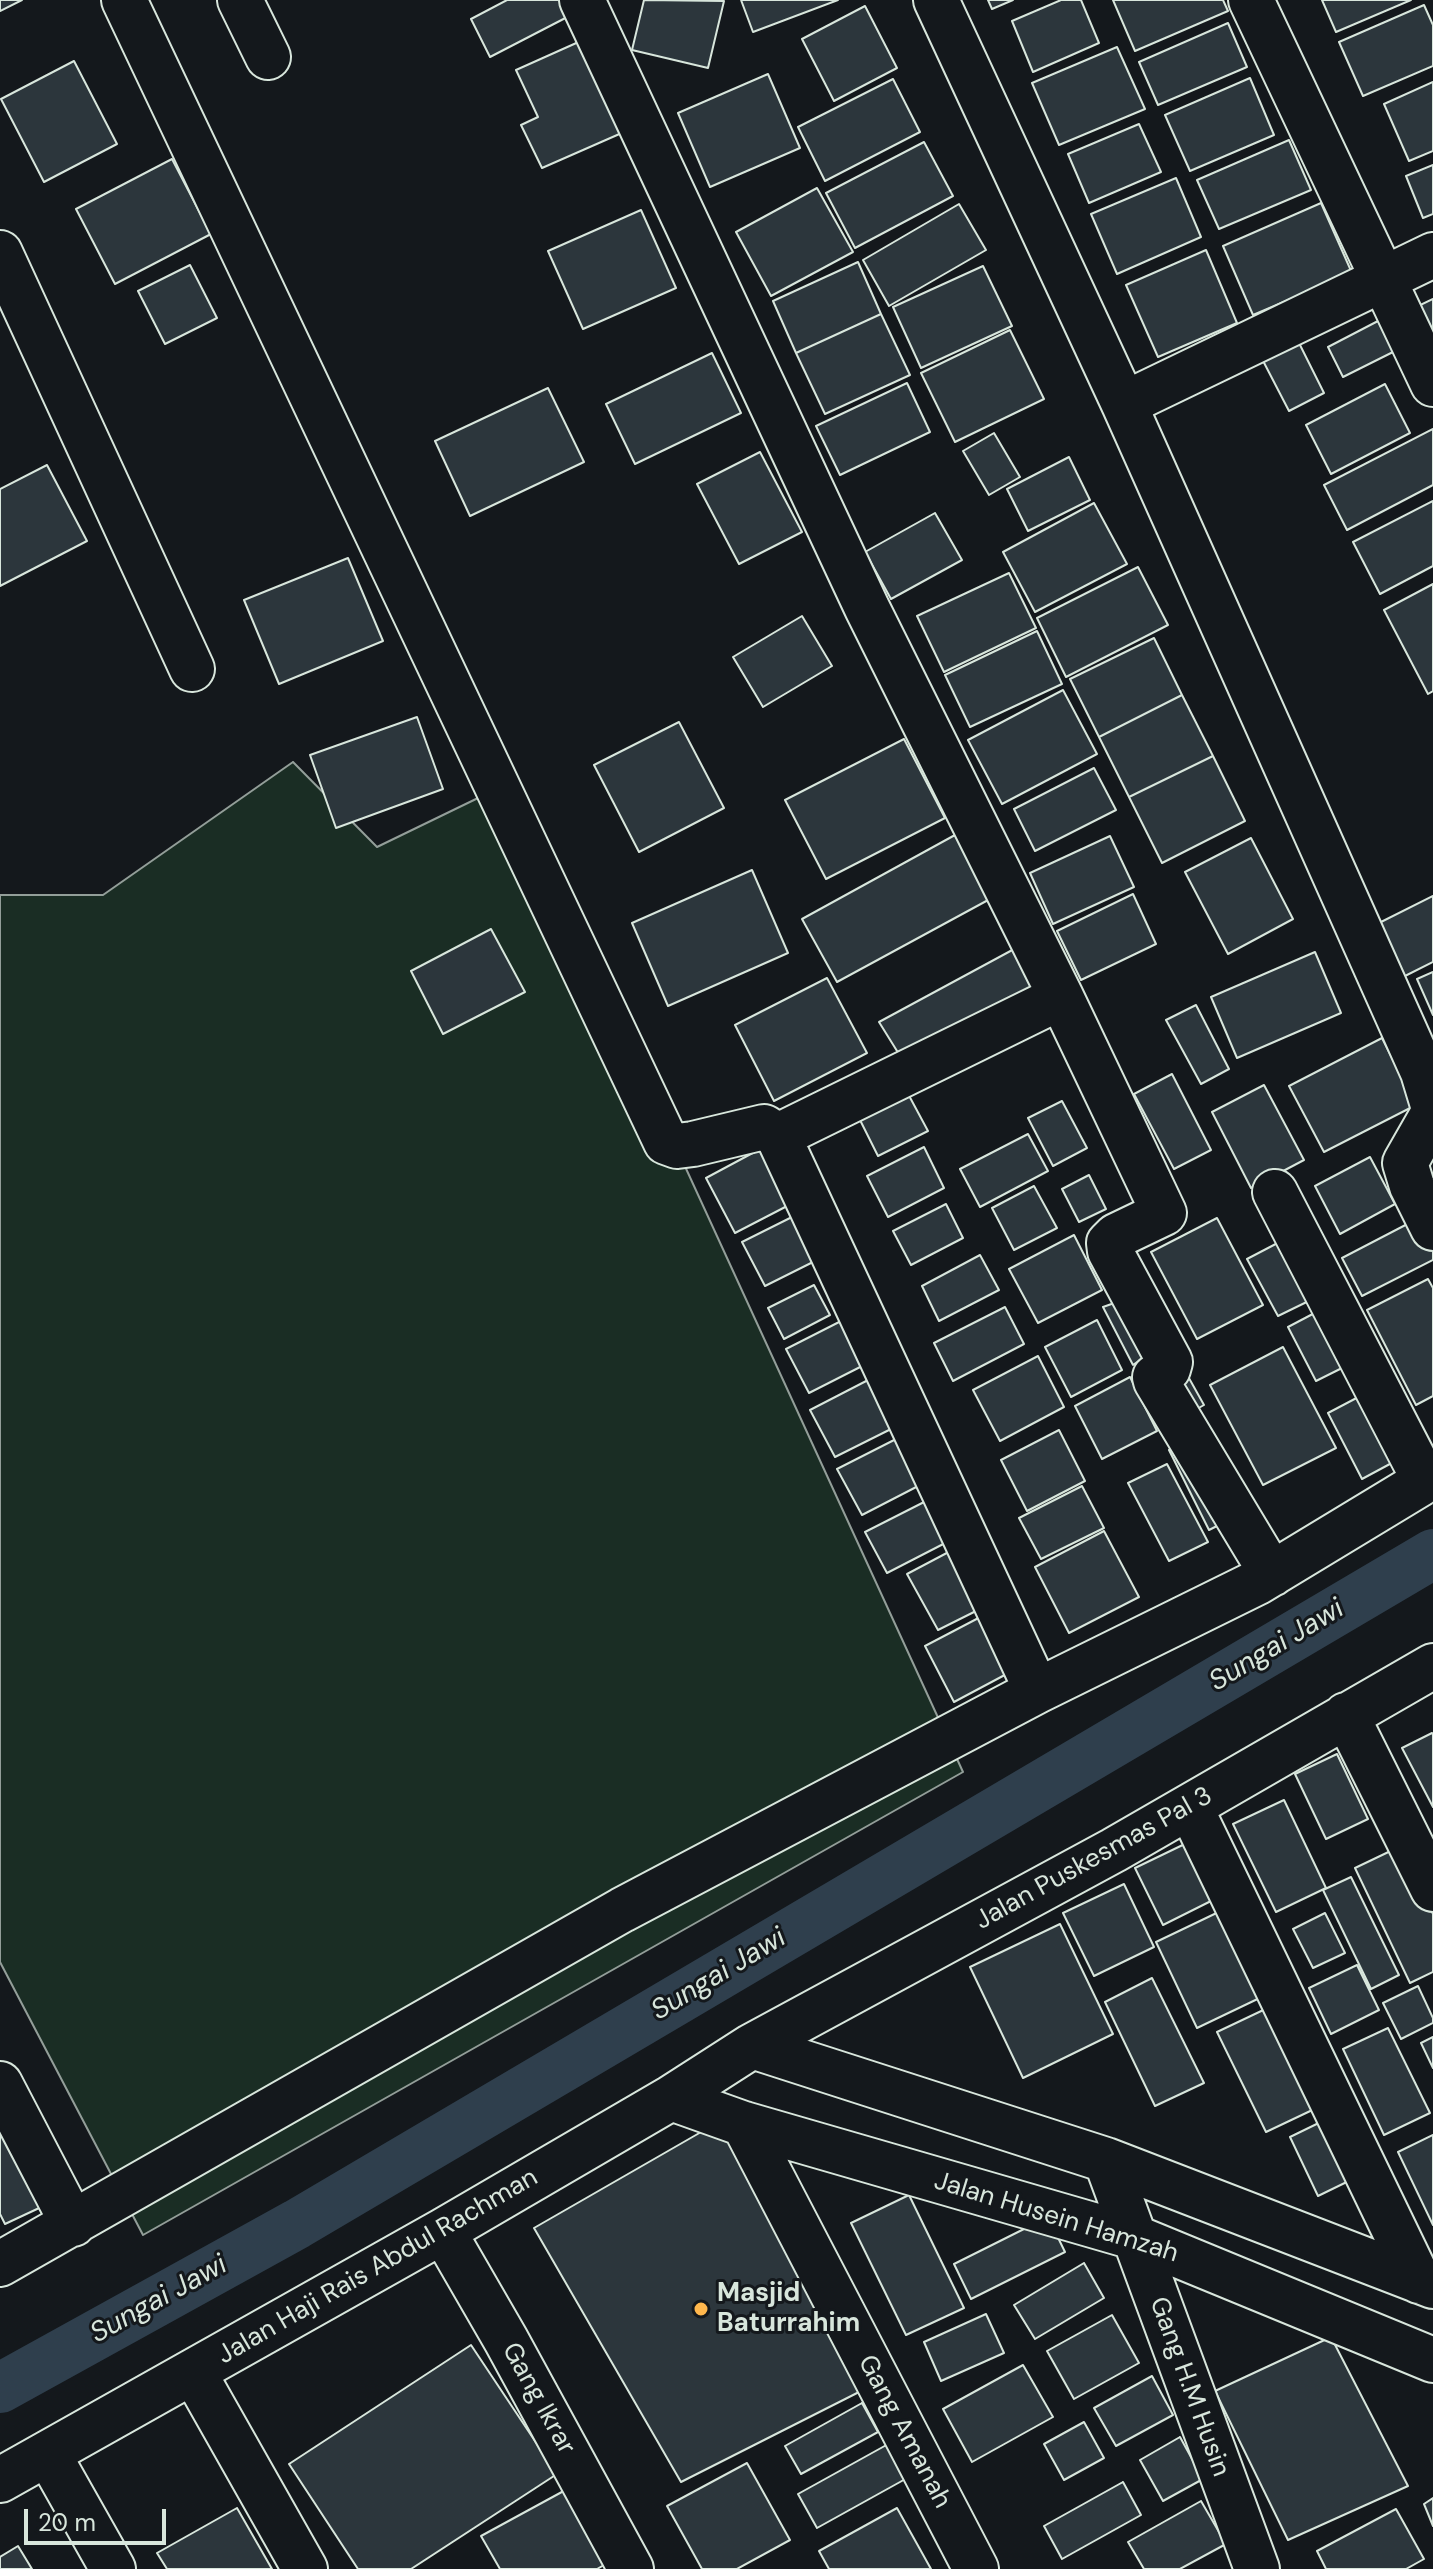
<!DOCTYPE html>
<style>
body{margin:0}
#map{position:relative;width:1433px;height:2569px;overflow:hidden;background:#14181c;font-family:"DM Sans",sans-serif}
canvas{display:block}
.scale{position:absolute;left:24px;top:2509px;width:142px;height:36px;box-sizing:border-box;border:4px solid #d8e6dc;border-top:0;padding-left:10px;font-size:24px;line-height:28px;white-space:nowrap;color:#d8e6dc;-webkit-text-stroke:6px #14181c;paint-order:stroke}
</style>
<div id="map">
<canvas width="1433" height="2569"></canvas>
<div class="scale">20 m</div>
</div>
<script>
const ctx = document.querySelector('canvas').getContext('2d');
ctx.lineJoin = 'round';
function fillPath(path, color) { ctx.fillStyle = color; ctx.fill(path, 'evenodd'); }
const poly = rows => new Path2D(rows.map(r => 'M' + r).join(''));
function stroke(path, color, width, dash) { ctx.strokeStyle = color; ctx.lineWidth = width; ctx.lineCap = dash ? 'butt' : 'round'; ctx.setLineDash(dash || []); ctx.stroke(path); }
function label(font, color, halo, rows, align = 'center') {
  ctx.font = font + ' "DM Sans",sans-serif'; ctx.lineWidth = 6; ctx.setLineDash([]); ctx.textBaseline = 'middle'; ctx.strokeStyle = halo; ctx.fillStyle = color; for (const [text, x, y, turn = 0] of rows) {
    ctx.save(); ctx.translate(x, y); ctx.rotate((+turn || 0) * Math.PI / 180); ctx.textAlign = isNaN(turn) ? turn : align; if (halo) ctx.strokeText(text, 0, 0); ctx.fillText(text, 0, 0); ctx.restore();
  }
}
const green = poly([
 [293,762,377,847,509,783,963,1772,143,2235,0,1962,0,895,103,895,293,762]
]);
fillPath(green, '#1a2d24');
stroke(green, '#939e99', 2);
stroke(poly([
 [0,2388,297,2224,1433,1554]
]), '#2f3f4d', 50);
const building = poly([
 [0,0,22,0,0,11,0,0],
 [507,0,570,0,577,12,490,57,471,19,507,0],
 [644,0,724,1,708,68,632,50,644,0],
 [741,0,838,0,753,32,741,0],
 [988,0,1013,0,992,9,988,0],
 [1061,0,1081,0,1099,43,1033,72,1012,21,1061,0],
 [1113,0,1223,0,1228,11,1135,51,1113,0],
 [1322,0,1411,0,1336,32,1322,0],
 [1424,5,1433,25,1433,66,1363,96,1339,42,1424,5],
 [865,6,897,68,834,101,802,39,865,6],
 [1228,23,1247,67,1158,105,1139,62,1228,23],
 [583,40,624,132,542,168,521,125,538,117,516,70,583,40],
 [1117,47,1145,109,1059,145,1032,83,1117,47],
 [74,61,117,144,44,182,1,99,74,61],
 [768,74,800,148,710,187,678,113,768,74],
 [1250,78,1274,135,1190,171,1165,115,1250,78],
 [893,79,920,132,825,181,798,127,893,79],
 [1433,82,1433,151,1409,161,1384,104,1433,82],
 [1139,124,1161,172,1089,203,1068,154,1139,124],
 [1289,140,1311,190,1219,229,1197,180,1289,140],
 [924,142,953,196,855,248,826,193,924,142],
 [172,159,211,234,115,284,76,209,172,159],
 [1433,165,1433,214,1423,218,1406,176,1433,165],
 [1176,178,1201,237,1117,274,1091,214,1176,178],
 [817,188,853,252,771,296,736,232,817,188],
 [1321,203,1352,273,1253,315,1223,246,1321,203],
 [959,204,986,250,889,306,863,260,959,204],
 [641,210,676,288,583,329,548,251,641,210],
 [1206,250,1237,323,1158,357,1126,285,1206,250],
 [858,262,881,314,796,353,773,301,858,262],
 [190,265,217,318,165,344,138,291,190,265],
 [983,266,1012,326,921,368,893,307,983,266],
 [1433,299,1433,354,1412,309,1433,299],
 [881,314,910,375,825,414,796,353,881,314],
 [1378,321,1395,351,1343,377,1328,347,1378,321],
 [1010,330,1044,399,955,442,921,373,1010,330],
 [1296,337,1324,393,1289,411,1260,355,1296,337],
 [712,353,741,413,635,464,606,404,712,353],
 [907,383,930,432,840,475,816,426,907,383],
 [1385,384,1410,433,1331,474,1306,425,1385,384],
 [548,388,584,462,470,516,435,441,548,388],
 [1433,429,1433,485,1347,530,1324,485,1433,429],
 [994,433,1020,477,989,495,963,451,994,433],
 [760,452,802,532,739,564,697,484,760,452],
 [1069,457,1090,500,1028,531,1007,489,1069,457],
 [47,465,87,541,0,586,0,489,47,465],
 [1433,501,1433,566,1380,594,1353,542,1433,501],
 [1094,503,1127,564,1035,612,1003,552,1094,503],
 [935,513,962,560,891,599,865,552,935,513],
 [348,558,383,641,279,684,244,600,348,558],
 [1138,567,1168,625,1066,677,1037,618,1138,567],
 [1009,573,1036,628,944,672,917,616,1009,573],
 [1433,584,1433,691,1428,694,1384,610,1433,584],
 [802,616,832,666,763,707,733,657,802,616],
 [1037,631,1062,684,970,727,945,675,1037,631],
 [1154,638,1182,695,1099,737,1070,679,1154,638],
 [1063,690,1097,754,1002,804,968,740,1063,690],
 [1182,695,1213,756,1129,797,1099,737,1182,695],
 [417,717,443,789,336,828,310,755,417,717],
 [679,722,724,808,639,852,594,765,679,722],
 [904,739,945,818,826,879,785,800,904,739],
 [1213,756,1245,821,1162,863,1129,797,1213,756],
 [1094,768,1116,810,1035,851,1014,809,1094,768],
 [955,835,990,899,837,982,802,919,955,835],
 [1110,836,1134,887,1053,924,1030,873,1110,836],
 [1251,838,1293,919,1228,954,1185,872,1251,838],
 [752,870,788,953,668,1006,632,923,752,870],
 [1133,894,1156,944,1081,980,1057,931,1133,894],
 [1433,896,1433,962,1403,977,1377,924,1433,896],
 [491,929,525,992,443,1034,411,971,491,929],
 [1016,948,1036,995,902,1059,879,1022,1016,948],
 [1315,952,1341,1013,1237,1058,1211,997,1315,952],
 [1433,972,1433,1015,1417,979,1433,972],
 [827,978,867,1053,774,1101,735,1025,827,978],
 [1196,1005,1229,1069,1201,1084,1166,1020,1196,1005],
 [1382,1038,1416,1105,1324,1152,1289,1086,1382,1038],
 [1172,1074,1211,1150,1174,1169,1134,1094,1172,1074],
 [899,1077,928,1131,878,1156,852,1104,899,1077],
 [1264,1085,1304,1160,1251,1188,1212,1112,1264,1085],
 [1062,1101,1087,1148,1053,1166,1028,1118,1062,1101],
 [1028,1134,1048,1171,980,1207,960,1169,1028,1134],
 [924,1147,944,1188,888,1217,867,1176,924,1147],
 [762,1148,791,1204,735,1233,706,1178,762,1148],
 [1370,1157,1395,1204,1340,1234,1315,1186,1370,1157],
 [1089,1175,1106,1209,1079,1222,1062,1189,1089,1175],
 [1034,1186,1057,1228,1014,1250,992,1208,1034,1186],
 [946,1204,963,1238,911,1265,893,1231,946,1204],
 [796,1215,819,1259,765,1286,742,1242,796,1215],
 [1217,1218,1263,1305,1197,1339,1151,1252,1217,1218],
 [1417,1219,1433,1249,1433,1260,1362,1296,1342,1258,1417,1219],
 [1074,1235,1102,1290,1038,1323,1009,1269,1074,1235],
 [1291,1236,1321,1295,1278,1316,1247,1259,1291,1236],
 [980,1255,999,1290,939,1321,922,1286,980,1255],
 [1428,1279,1433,1288,1433,1396,1416,1405,1367,1310,1428,1279],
 [814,1285,830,1315,784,1339,768,1308,814,1285],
 [1120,1301,1147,1355,1133,1365,1103,1307,1120,1301],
 [1005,1307,1024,1344,953,1381,934,1343,1005,1307],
 [1326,1307,1354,1362,1316,1381,1288,1327,1326,1307],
 [847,1318,870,1362,809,1393,786,1349,847,1318],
 [1097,1320,1122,1370,1071,1397,1045,1347,1097,1320],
 [1283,1347,1336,1448,1263,1485,1210,1385,1283,1347],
 [1038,1356,1064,1407,1000,1441,973,1390,1038,1356],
 [1185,1371,1204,1405,1188,1414,1169,1382,1185,1371],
 [1130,1377,1157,1431,1102,1459,1075,1406,1130,1377],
 [872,1378,897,1426,835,1457,810,1410,872,1378],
 [1366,1393,1401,1458,1362,1479,1328,1413,1366,1393],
 [1059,1430,1085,1481,1027,1511,1001,1460,1059,1430],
 [900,1437,924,1483,862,1515,837,1469,900,1437],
 [1186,1441,1227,1521,1209,1530,1169,1450,1186,1441],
 [1167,1464,1208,1542,1169,1561,1128,1483,1167,1464],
 [1082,1486,1104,1528,1041,1559,1019,1518,1082,1486],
 [932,1498,953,1539,887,1573,865,1532,932,1498],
 [1104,1531,1139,1597,1069,1633,1035,1567,1104,1531],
 [960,1546,990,1604,938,1630,907,1574,960,1546],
 [988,1613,1016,1669,954,1702,925,1646,988,1613],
 [1432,1733,1433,1734,1433,1807,1402,1748,1432,1733],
 [1337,1754,1368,1819,1326,1839,1295,1774,1337,1754],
 [1284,1800,1326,1888,1276,1912,1233,1824,1284,1800],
 [1193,1840,1221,1896,1163,1925,1135,1868,1193,1840],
 [1401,1846,1433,1914,1433,1972,1410,1983,1355,1868,1401,1846],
 [1351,1877,1399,1975,1371,1989,1323,1890,1351,1877],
 [1124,1884,1154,1947,1094,1976,1063,1913,1124,1884],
 [1227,1908,1268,1994,1197,2028,1156,1942,1227,1908],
 [1325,1913,1345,1953,1313,1968,1293,1929,1325,1913],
 [1060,1924,1113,2034,1023,2078,970,1967,1060,1924],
 [1357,1965,1379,2010,1331,2034,1309,1988,1357,1965],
 [1152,1978,1204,2083,1155,2106,1105,2002,1152,1978],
 [1418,1986,1433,2018,1433,2023,1401,2039,1383,2003,1418,1986],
 [1276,2004,1325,2104,1266,2132,1217,2032,1276,2004],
 [1388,2028,1430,2113,1384,2135,1343,2049,1388,2028],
 [1433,2037,1433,2068,1421,2043,1433,2037],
 [0,2096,52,2202,5,2224,0,2214,0,2096],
 [1331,2117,1359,2176,1318,2196,1290,2137,1331,2117],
 [722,2120,863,2390,681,2482,534,2228,722,2120],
 [1433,2135,1433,2225,1398,2152,1433,2135],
 [909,2195,964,2308,906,2335,851,2223,909,2195],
 [1048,2217,1065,2252,971,2299,954,2264,1048,2217],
 [1084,2263,1104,2298,1035,2339,1014,2305,1084,2263],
 [986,2314,1004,2353,941,2381,924,2342,986,2314],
 [1112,2315,1139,2363,1074,2399,1047,2351,1112,2315],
 [1331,2337,1408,2486,1288,2540,1215,2391,1331,2337],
 [471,2345,557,2474,411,2569,358,2569,289,2464,471,2345],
 [1023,2365,1053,2417,972,2462,943,2409,1023,2365],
 [1152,2376,1173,2415,1116,2446,1094,2408,1152,2376],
 [862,2403,878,2432,801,2474,785,2446,862,2403],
 [1084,2422,1104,2458,1064,2480,1044,2444,1084,2422],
 [1180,2437,1203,2479,1163,2501,1140,2460,1180,2437],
 [890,2443,909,2477,817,2528,798,2494,890,2443],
 [747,2463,790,2540,737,2569,702,2569,667,2506,747,2463],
 [1123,2482,1141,2515,1062,2559,1044,2526,1123,2482],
 [571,2487,611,2561,597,2569,500,2569,481,2536,571,2487],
 [1433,2498,1433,2526,1424,2504,1433,2498],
 [1201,2501,1226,2544,1180,2569,1144,2569,1128,2542,1201,2501],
 [237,2508,272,2569,167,2569,157,2553,237,2508],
 [897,2508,931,2569,829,2569,819,2551,897,2508],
 [1396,2509,1424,2559,1406,2569,1326,2569,1317,2551,1396,2509],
 [18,2546,32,2569,0,2569,0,2557,18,2546]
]);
fillPath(building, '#2c363c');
stroke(building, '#d8e6dc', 2);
const minor = poly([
 [124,0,666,1142,677,1146,693,1144,764,1127,778,1136,1037,1691,1258,1582,1433,1476],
 [240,0,268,57],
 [582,0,867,608,1061,997,1164,1213,1116,1236,1109,1243,1110,1251,1170,1362,1168,1369,1155,1377,1156,1381,1272,1574],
 [936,0,1124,404,1423,1072,1433,1105],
 [1251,0,1433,384],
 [0,253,192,669],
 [1124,404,1433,255],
 [1433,1114,1405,1163,1412,1186,1433,1228],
 [778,1136,1061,997],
 [1275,1192,1425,1481],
 [1346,1715,1433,1889],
 [1190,1807,1419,2281],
 [752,2046,1106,2160,1433,2286],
 [0,2084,73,2224],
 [671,2098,744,2124,1134,2237,1433,2360],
 [744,2124,976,2569],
 [1106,2160,1257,2569],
 [443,2231,506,2340,631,2569],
 [0,2264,622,1910,1037,1691],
 [194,2373,305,2569],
 [48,2454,113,2569],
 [0,2480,443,2231,671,2098,752,2046,1114,1850,1433,1666]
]);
stroke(minor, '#d8e6dc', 48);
stroke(minor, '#14181c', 44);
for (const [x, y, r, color] of [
 [701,2309,8,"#ffb74d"]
]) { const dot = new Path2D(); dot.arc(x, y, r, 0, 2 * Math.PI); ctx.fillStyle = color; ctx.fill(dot); stroke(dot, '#14181c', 3); }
label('26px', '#d8e6dc', '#14181c', [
 ["Jalan Puskesmas Pal 3",1094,1859,-29],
 ["Jalan Husein Hamzah",1056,2218,17],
 ["Jalan Haji Rais Abdul Rachman",378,2267,-30],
 ["Gang H.M Husin",1189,2387,70],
 ["Gang Ikrar",538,2399,61],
 ["Gang Amanah",904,2432,62]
]);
label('bold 26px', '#d8e6dc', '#14181c', [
 ["Masjid",717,2294],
 ["Baturrahim",717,2324]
], 'left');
label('italic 28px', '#d8e6dc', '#14181c', [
 ["Sungai Jawi",1277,1646,-31],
 ["Sungai Jawi",719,1975,-31],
 ["Sungai Jawi",159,2300,-29]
]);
</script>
